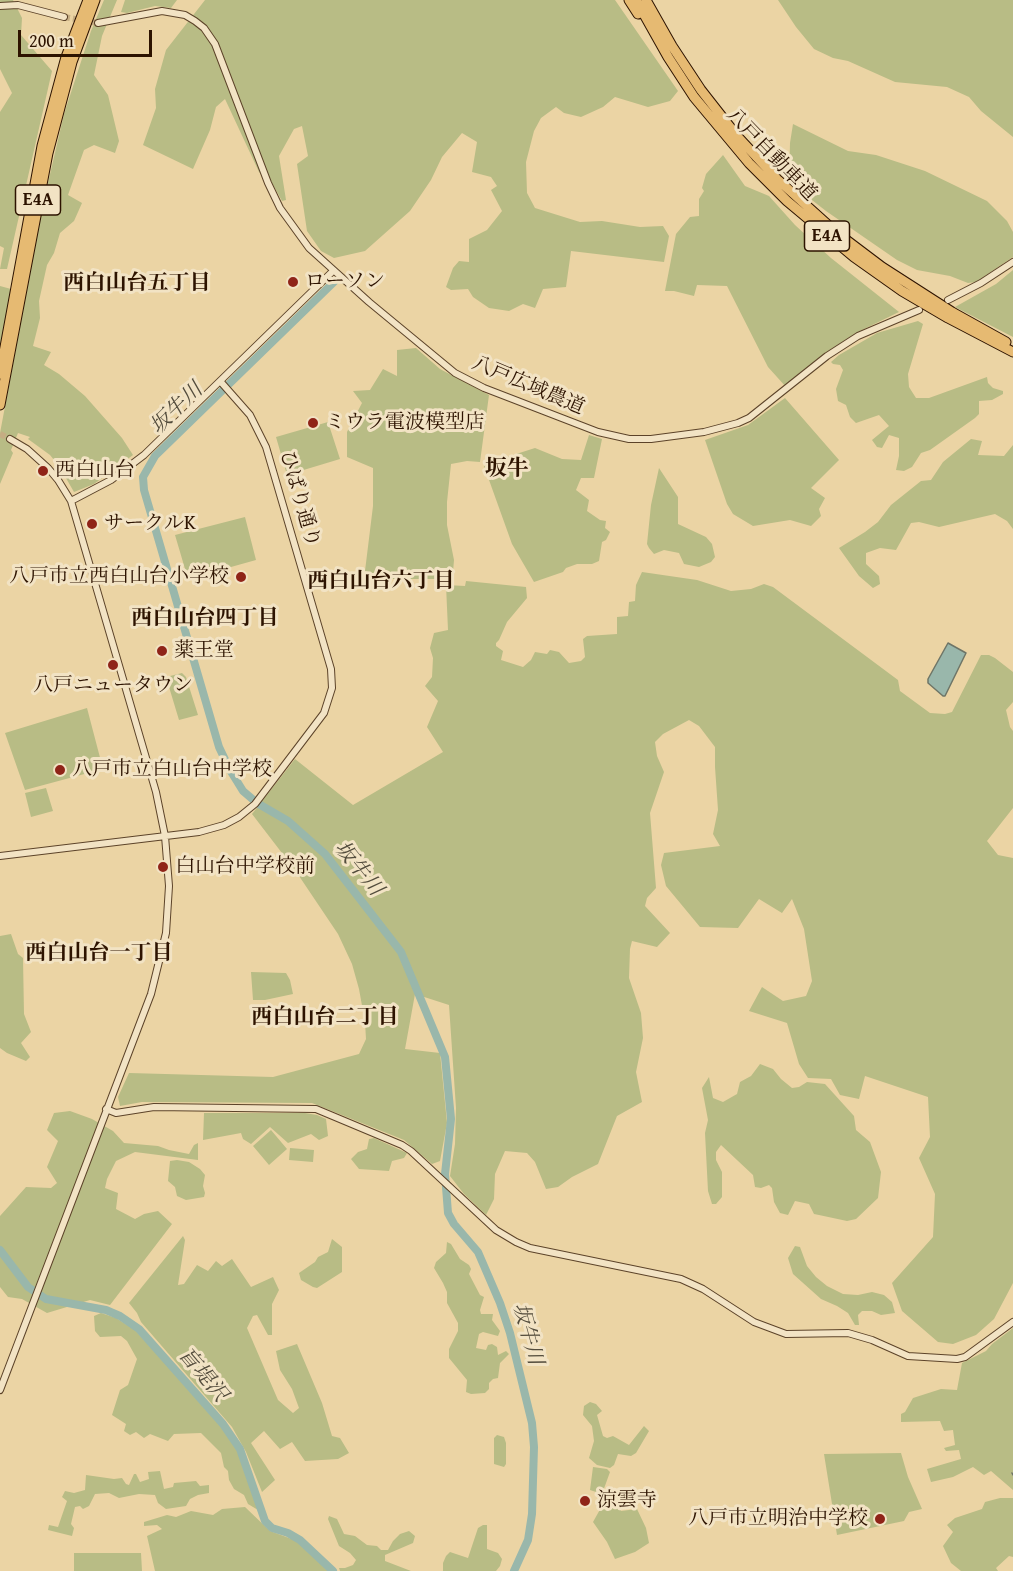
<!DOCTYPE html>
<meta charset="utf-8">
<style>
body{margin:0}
#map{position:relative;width:1013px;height:1571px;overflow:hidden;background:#ebd4a4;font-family:"Gentium Book Plus",serif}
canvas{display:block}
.scale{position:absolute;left:18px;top:30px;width:134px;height:27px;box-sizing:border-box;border:3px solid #2d1300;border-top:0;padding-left:8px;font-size:18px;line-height:21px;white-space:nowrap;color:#2d1300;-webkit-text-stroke:4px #f2e3c4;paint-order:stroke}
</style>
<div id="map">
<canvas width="1013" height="1571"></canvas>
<div class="scale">200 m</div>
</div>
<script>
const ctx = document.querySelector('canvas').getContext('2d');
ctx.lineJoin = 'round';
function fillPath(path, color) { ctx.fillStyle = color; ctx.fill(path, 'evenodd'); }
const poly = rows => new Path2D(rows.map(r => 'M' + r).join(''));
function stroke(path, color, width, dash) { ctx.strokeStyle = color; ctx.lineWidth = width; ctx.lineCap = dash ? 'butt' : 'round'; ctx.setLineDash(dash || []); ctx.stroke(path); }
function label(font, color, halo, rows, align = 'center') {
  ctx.font = font + ' "Gentium Book Plus","Noto Serif JP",serif'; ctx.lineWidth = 6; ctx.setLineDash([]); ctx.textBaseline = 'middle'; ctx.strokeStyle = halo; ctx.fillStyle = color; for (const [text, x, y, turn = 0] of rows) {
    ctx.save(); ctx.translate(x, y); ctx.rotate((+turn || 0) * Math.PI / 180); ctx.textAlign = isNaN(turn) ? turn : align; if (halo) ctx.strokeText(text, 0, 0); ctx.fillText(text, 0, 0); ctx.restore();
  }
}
fillPath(poly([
 [0,0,13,0,22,18,21,35,52,71,7,269,0,269,4,248,0,246,0,112,12,93,0,69],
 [104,0,117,0,102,36,94,75,108,95,119,141,115,153,94,145,84,150,68,195,82,203,74,221,60,233,54,253,47,265,39,301,40,318,33,346,51,352,44,365,59,374,85,396,122,438,133,455,94,484,74,492,59,466,50,455,28,439,30,437,18,433,11,450,13,453,0,484,0,433,44,200,64,114,91,31],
 [125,0,177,0,171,8,155,6,127,13,121,12],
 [205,0,615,0,678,91,670,101,648,107,615,97,603,107,581,117,564,113,556,107,541,118,534,131,526,162,527,193,535,208,580,222,602,221,640,227,663,226,669,236,664,262,571,251,566,287,543,289,535,308,523,304,509,311,489,308,473,297,468,289,451,290,446,287,453,268,459,261,469,262,469,239,487,230,502,211,491,190,497,186,491,177,472,172,477,142,462,133,442,157,431,180,410,211,365,251,334,258,321,251,307,231,297,164,308,156,302,126,294,129,279,156,286,200,282,201,272,183,259,172,225,99,216,107,210,130,193,169,143,145,156,108,155,89,166,50],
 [778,0,1013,0,1013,137,981,111,969,97,947,87,895,82,848,61,833,58,814,49,796,27],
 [793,124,848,151,876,155,925,171,987,201,1007,221,1013,232,1013,257,976,282,968,283,950,276,917,270,897,260,826,211,789,182,790,143],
 [723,155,745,186,769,196,795,225,831,258,899,312,858,332,825,353,786,387,768,367,727,286,697,285,694,296,674,291,665,291,676,234,690,217,699,216,699,199,704,191,702,188,706,174],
 [1013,270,1013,337,955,307,996,284],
 [0,286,11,289,0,346],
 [918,321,923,324,908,374,909,387,916,398,929,398,987,377,988,383,993,388,1003,391,1003,394,992,400,979,401,979,414,975,418,930,450,921,453,912,467,904,471,896,470,899,456,899,438,889,435,882,448,877,447,872,440,889,426,879,415,856,423,850,417,846,405,838,401,836,389,843,370,840,365,833,364,831,362,839,355,877,333],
 [416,348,440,369,489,395,480,462,467,461,451,464,447,502,447,525,454,560,453,572,446,579,389,579,365,571,373,506,373,468,347,457,347,432,362,403,353,391,370,390,383,369,397,376,397,350],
 [785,398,839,460,811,488,825,498,819,509,821,516,811,526,790,520,753,526,733,514,727,504,705,440,748,425],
 [328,422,340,459,287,475,276,437],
 [589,435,602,439,594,478,581,478,576,490,589,500,587,511,600,520,606,521,605,528,610,532,606,540,602,542,599,561,592,564,577,564,566,568,563,572,534,582,512,544,484,466,488,463,535,448,562,459,581,460],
 [971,439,982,441,978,455,1004,456,1013,445,1013,529,1007,521,995,514,939,527,919,522,911,523,896,550,880,548,866,553,866,564,879,576,880,584,873,588,859,576,839,548,865,532,878,522,891,505,921,481,931,480,943,462],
 [659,468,678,497,678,524,706,537,712,544,715,557,711,562,699,567,684,564,679,553,664,550,654,554,649,548,647,544,651,505],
 [245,517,256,560,188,579,175,535],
 [642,572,697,580,731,591,751,589,764,584,773,587,898,680,900,691,930,713,945,714,952,712,981,655,989,655,995,658,1013,672,1013,702,1006,710,1010,727,1013,731,1013,808,987,841,998,855,1013,858,1013,1283,994,1319,976,1335,953,1344,938,1342,902,1311,892,1283,933,1237,935,1194,919,1158,930,1137,928,1097,865,1076,859,1099,840,1095,831,1079,808,1078,799,1064,787,1023,749,1011,762,987,783,1001,806,996,812,981,804,929,792,899,782,913,759,899,738,928,700,927,666,886,661,865,664,853,720,846,713,834,718,810,715,767,715,747,699,726,689,720,663,734,655,742,657,756,664,772,650,813,656,888,647,898,645,906,670,933,657,947,632,941,630,949,629,978,641,1013,643,1038,636,1072,642,1102,617,1116,598,1164,572,1177,558,1187,546,1189,535,1162,527,1153,505,1151,495,1174,494,1199,486,1215,464,1194,450,1176,455,1144,456,1108,449,1005,415,994,405,1049,440,1053,447,1123,440,1161,432,1164,404,1140,312,1103,142,1102,120,1106,118,1097,129,1073,273,1077,359,1054,366,1039,365,1022,359,989,352,964,338,934,295,870,252,814,295,759,353,805,443,752,427,727,438,701,425,686,432,677,433,658,430,648,434,633,448,630,446,585,465,586,466,581,526,587,527,598,507,622,499,640,496,643,496,646,503,651,501,660,523,667,531,660,535,652,547,654,550,650,559,652,569,663,581,661,585,657,583,639,587,636,617,634,617,617,628,616,629,602,635,601,636,585],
 [182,673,186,677,198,715,179,720,166,677],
 [87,708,103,769,25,790,5,733],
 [46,788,53,811,31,817,25,793],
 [11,934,18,954,23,958,24,1014,31,1032,21,1043,30,1057,26,1061,7,1053,0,1048,0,936],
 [251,972,286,973,290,980,293,994,265,1000,253,1000],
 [760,1064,773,1069,781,1079,792,1088,799,1087,807,1082,825,1084,854,1116,856,1130,870,1142,881,1172,878,1198,856,1219,847,1221,819,1215,814,1214,809,1204,795,1201,788,1215,780,1213,774,1202,772,1188,769,1185,761,1188,755,1187,753,1175,721,1145,716,1152,716,1160,722,1172,722,1197,716,1204,712,1204,708,1191,705,1133,708,1120,702,1088,709,1077,713,1098,723,1102,737,1094,740,1082,751,1076],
 [70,1111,92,1119,113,1131,124,1143,158,1146,169,1150,189,1154,194,1145,198,1143,198,1160,135,1152,116,1161,107,1179,105,1188,118,1193,116,1209,135,1219,144,1214,158,1211,172,1224,110,1305,90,1300,47,1313,22,1299,8,1297,0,1287,0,1216,26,1187,51,1188,57,1183,47,1167,58,1141,47,1130,54,1113],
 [204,1113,305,1113,317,1115,326,1119,328,1136,319,1140,311,1134,288,1143,270,1127,251,1144,243,1139,241,1133,203,1140],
 [271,1130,287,1149,269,1165,253,1146],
 [374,1138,407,1153,404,1158,392,1161,389,1171,359,1169,351,1159,358,1152,367,1149,369,1139],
 [290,1148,314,1150,313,1162,289,1160],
 [177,1160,189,1162,200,1169,205,1175,203,1186,205,1193,204,1197,186,1200,177,1196,175,1187,168,1181,170,1161],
 [183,1236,185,1240,178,1285,184,1284,197,1265,208,1271,216,1261,222,1266,232,1259,251,1287,273,1277,279,1290,272,1304,272,1335,268,1335,257,1315,253,1316,247,1328,278,1400,293,1413,299,1408,292,1389,280,1370,276,1351,297,1344,322,1403,332,1436,340,1438,349,1453,338,1459,305,1461,292,1442,280,1449,264,1431,251,1443,275,1480,262,1492,246,1452,232,1427,141,1322,137,1313,129,1303],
 [332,1239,342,1247,342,1272,317,1288,313,1287,301,1280,299,1273,315,1262,318,1257,328,1252],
 [447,1242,451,1244,460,1259,469,1265,471,1269,469,1274,480,1295,484,1297,480,1310,481,1314,493,1314,492,1320,500,1331,498,1336,483,1332,479,1334,476,1348,486,1350,488,1345,492,1344,497,1347,498,1355,506,1351,509,1354,500,1363,498,1378,493,1379,489,1383,489,1389,485,1393,471,1394,466,1392,467,1380,449,1358,449,1349,458,1331,458,1323,447,1303,447,1292,443,1283,434,1268,436,1262,446,1253],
 [795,1246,800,1247,807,1266,816,1277,827,1286,843,1294,858,1295,872,1292,884,1295,892,1302,895,1313,881,1315,872,1311,862,1311,858,1315,859,1325,855,1325,848,1313,837,1306,821,1299,793,1274,788,1258],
 [101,1313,116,1318,135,1330,220,1424,239,1451,259,1509,258,1510,248,1504,244,1495,234,1489,229,1480,228,1471,224,1467,221,1453,201,1433,174,1434,168,1441,150,1434,144,1438,136,1432,130,1435,124,1431,126,1424,112,1415,120,1390,128,1385,137,1359,127,1341,121,1336,100,1337,95,1331,94,1316],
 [1013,1328,1013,1490,991,1471,984,1475,973,1467,953,1477,931,1482,927,1469,961,1459,959,1450,946,1451,944,1448,955,1445,953,1430,944,1431,940,1421,901,1422,901,1414,905,1412,913,1398,941,1389,957,1390,962,1363,986,1351,992,1344],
 [590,1402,596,1404,602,1411,597,1415,603,1436,607,1438,613,1436,629,1445,644,1426,649,1431,636,1453,631,1456,618,1454,614,1465,610,1468,597,1465,589,1458,594,1441,592,1426,583,1415,584,1406],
 [497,1435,504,1437,506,1443,506,1464,504,1467,494,1464,494,1438],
 [901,1453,908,1477,922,1509,909,1512,904,1521,837,1535,824,1454],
 [593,1467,607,1469,610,1472,602,1494,590,1490],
 [160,1471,164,1489,173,1487,174,1483,196,1481,200,1486,209,1485,209,1493,198,1495,190,1499,186,1506,166,1509,158,1503,155,1495,139,1494,119,1498,109,1493,95,1494,89,1506,83,1509,80,1506,75,1507,71,1524,74,1528,72,1536,48,1530,49,1525,58,1527,67,1501,62,1497,65,1491,74,1493,85,1490,86,1475,114,1479,122,1478,126,1484,129,1485,134,1474,136,1474,140,1482,149,1479,148,1472],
 [617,1490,621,1511,637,1509,646,1528,649,1543,635,1552,615,1559,607,1542,593,1522,607,1497],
 [1000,1498,1013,1498,1013,1557,1009,1556,996,1568,998,1571,961,1571,951,1563,943,1546,953,1532,947,1525,955,1518,982,1509,985,1502],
 [245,1507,270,1531,297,1541,329,1571,155,1571,147,1536,162,1529,157,1525,144,1526,144,1522,167,1515,176,1517,191,1511,213,1515,222,1509],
 [329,1516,337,1519,344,1534,355,1536,367,1545,377,1546,381,1550,388,1550,393,1541,400,1534,409,1531,415,1536,413,1543,385,1555,385,1561,411,1571,340,1571,339,1568,345,1568,353,1565,356,1560,350,1553,339,1546,328,1519],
 [483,1525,487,1525,487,1549,498,1553,502,1559,500,1566,496,1571,443,1571,443,1563,446,1556,450,1552,468,1558,478,1528],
 [74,1553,141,1553,142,1571,74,1571]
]), '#b8bc85');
const water = poly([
 [948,643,966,653,945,696,943,696,928,683,928,679,948,643]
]);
fillPath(water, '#99b7ab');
stroke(water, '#6e7567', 1.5);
stroke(poly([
 [1012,1473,1013,1475]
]), '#6e7567', 1.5);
stroke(poly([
 [335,281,155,456,143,477,144,490,219,747,230,770,243,791,257,803,288,821,325,854,401,952,445,1057,451,1119,445,1174,448,1213,454,1224,478,1252,500,1303,510,1333,532,1423,534,1447,532,1514,528,1540,514,1571],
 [0,1250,28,1287,46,1299,106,1310,120,1316,139,1329,223,1424,240,1449,265,1521,272,1528,288,1533,300,1540,333,1571]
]), '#99b7ab', 8);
stroke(poly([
 [64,17,98,23],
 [0,434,10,439]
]), '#c5ad83', 6, [6, 3]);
const tertiary = poly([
 [0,6,18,5,64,17],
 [98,23,162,11,185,15,195,21,204,28,215,44,268,183,280,208,309,248,369,302,455,373,484,388,598,432,629,439,651,439,704,432,738,423,749,418,827,356,858,336,919,310],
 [948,300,981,283,1013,262],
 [71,501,111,480,144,455,333,271],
 [0,856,199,832,224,825,239,817,255,804,324,713,332,688,331,669,266,447,250,415,220,381],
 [106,1109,116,1113,154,1107,316,1109,402,1145,411,1151,496,1230,516,1242,530,1248,681,1279,703,1289,754,1322,786,1334,848,1333,872,1340,908,1356,957,1359,965,1357,1013,1322],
 [0,1390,151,994,166,933,169,886,165,836,156,792,71,501,58,480,48,468,27,449,10,439]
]);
const motorway = poly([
 [629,0,638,14],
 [636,0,668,57,694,97,749,163,787,201,854,257,902,291,948,318,1013,352],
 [646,0,672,46,701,90,737,136,777,179,837,233,882,267,952,312,1006,342],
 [0,374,42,146,66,57,88,0],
 [0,405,48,153,72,62,95,0]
]);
stroke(tertiary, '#5c4329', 8);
stroke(motorway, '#2d1300', 11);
stroke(tertiary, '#f2e3c4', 6);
stroke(motorway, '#e6ba72', 9);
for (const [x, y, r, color] of [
 [293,282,6,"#8f2418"],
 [313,423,6,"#8f2418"],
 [43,471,6,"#8f2418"],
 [92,524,6,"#8f2418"],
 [241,577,6,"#8f2418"],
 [162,651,6,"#8f2418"],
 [113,665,6,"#8f2418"],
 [60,770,6,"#8f2418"],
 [163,867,6,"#8f2418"],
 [585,1501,6,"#8f2418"],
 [880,1519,6,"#8f2418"]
]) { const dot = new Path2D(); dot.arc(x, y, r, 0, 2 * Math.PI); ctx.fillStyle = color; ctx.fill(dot); stroke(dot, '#f2e3c4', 2); }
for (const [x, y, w] of [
 [38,200,45],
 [827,236,45]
]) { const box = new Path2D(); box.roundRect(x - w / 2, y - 15, w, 30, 4.5); ctx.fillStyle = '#f2e3c4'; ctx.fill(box); stroke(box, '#2d1300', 1.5); }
label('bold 18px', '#2d1300', null, [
 ["E4A",38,200],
 ["E4A",827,236]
]);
label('20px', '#2d1300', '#f2e3c4', [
 ["八戸自動車道",771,155,46],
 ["八戸広域農道",528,386,23],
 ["ひばり通り",299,499,74]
]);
label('20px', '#2d1300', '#f2e3c4', [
 ["ローソン",305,282],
 ["ミウラ電波模型店",325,423],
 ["西白山台",55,471],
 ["サークルK",104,524],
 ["八戸市立西白山台小学校",229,577,"right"],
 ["薬王堂",174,651],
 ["八戸ニュータウン",113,686,"center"],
 ["八戸市立白山台中学校",72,770],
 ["白山台中学校前",175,867],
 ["涼雲寺",597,1501],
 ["八戸市立明治中学校",868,1519,"right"]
], 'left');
label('bold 21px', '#2d1300', '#f2e3c4', [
 ["西白山台五丁目",137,284],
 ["西白山台六丁目",381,582],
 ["西白山台四丁目",205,619],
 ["西白山台一丁目",99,954],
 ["西白山台二丁目",325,1018]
]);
label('italic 21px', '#534c3c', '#f2e3c4', [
 ["坂牛川",177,409,-44],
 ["坂牛川",358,869,51],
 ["坂牛川",527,1334,75],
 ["盲堤沢",202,1375,50]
]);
label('bold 22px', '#2d1300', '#f2e3c4', [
 ["坂牛",507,469]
]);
</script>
